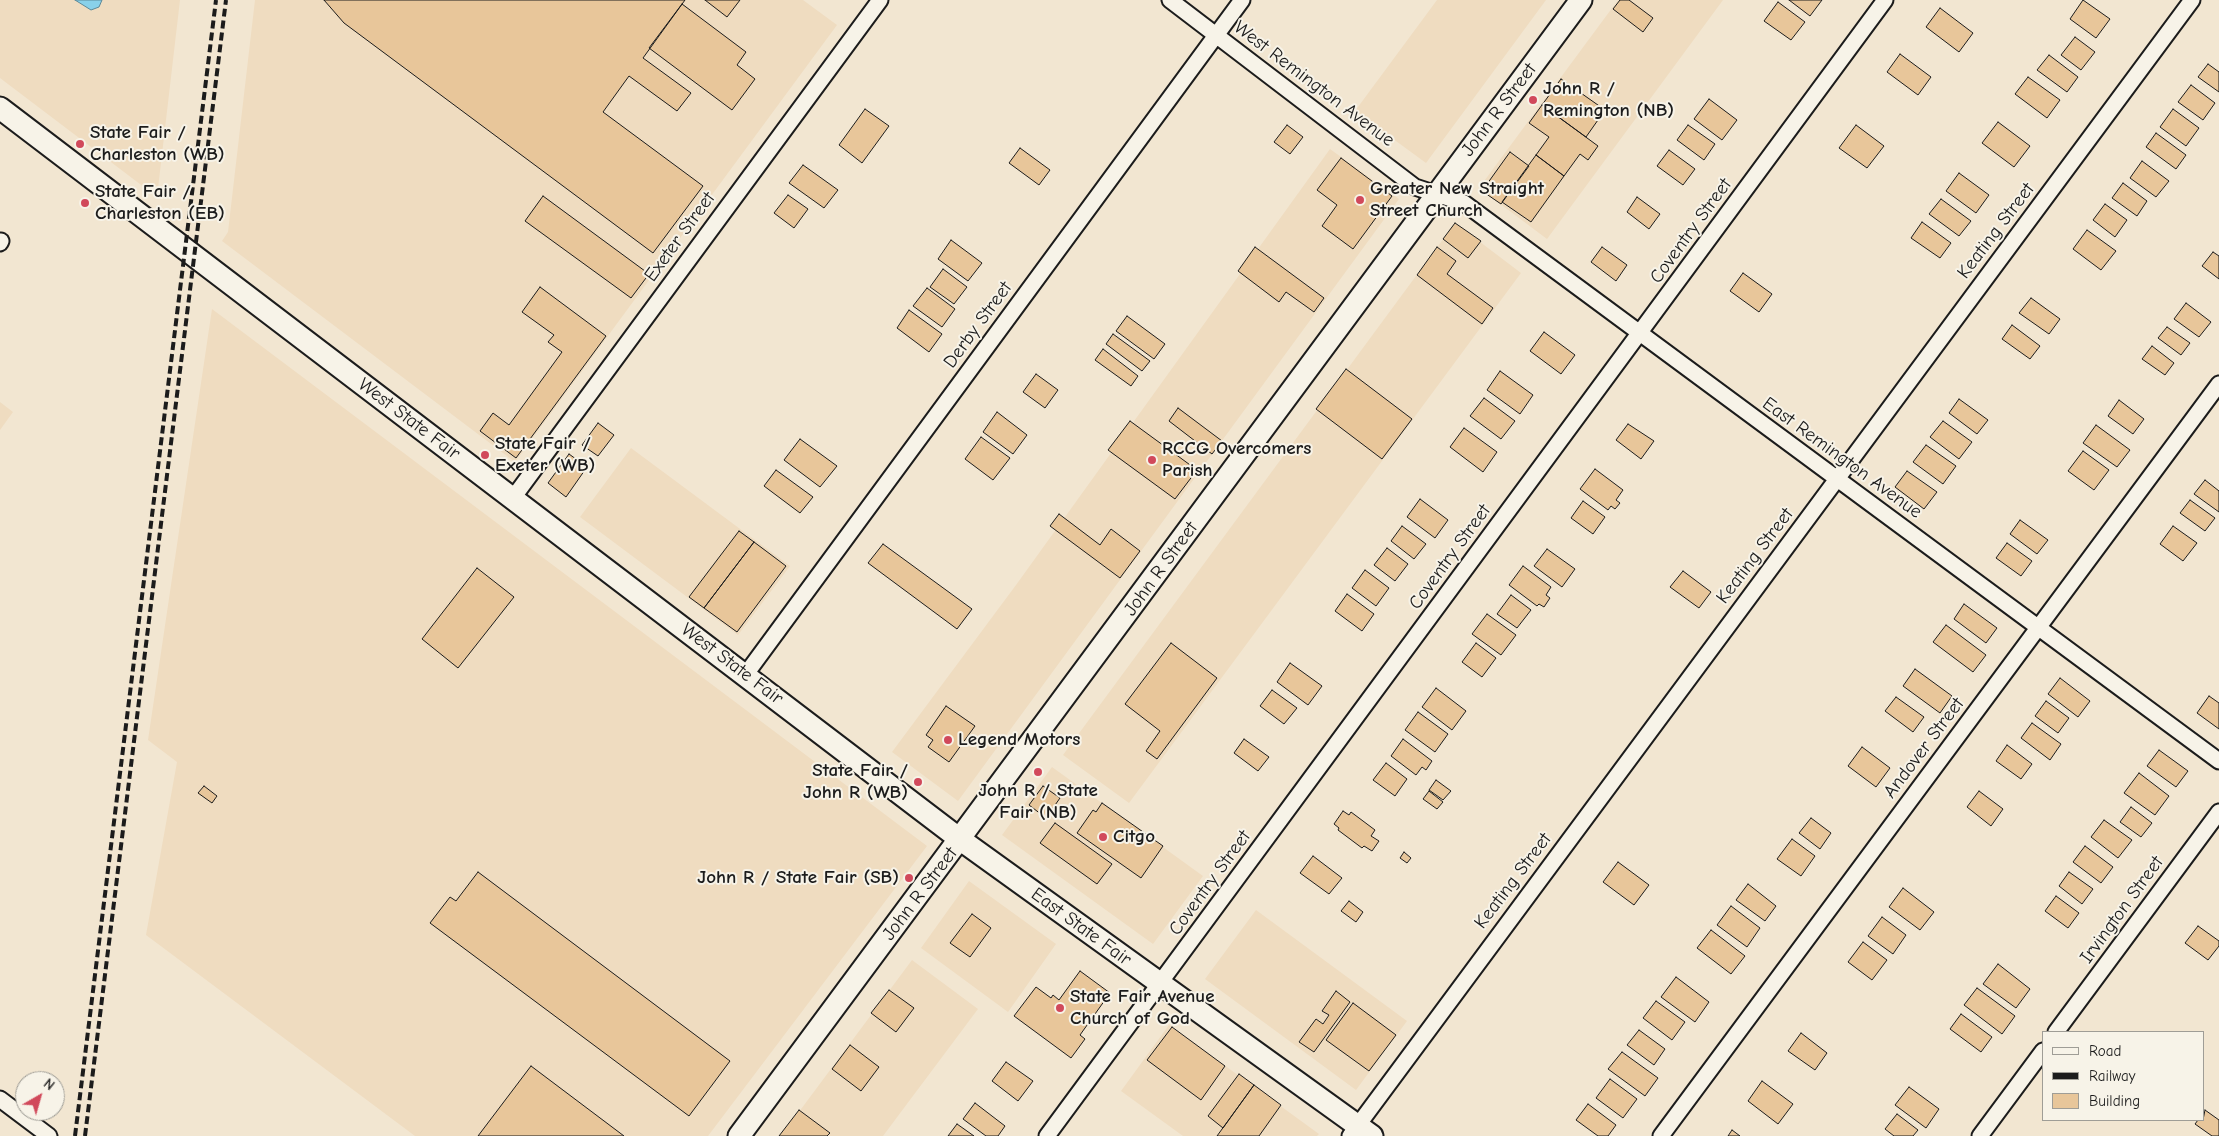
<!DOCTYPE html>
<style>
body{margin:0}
#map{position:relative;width:2219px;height:1136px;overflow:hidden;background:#f2e6d1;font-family:"Comic Neue",sans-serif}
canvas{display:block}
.legend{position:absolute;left:2042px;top:1031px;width:162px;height:90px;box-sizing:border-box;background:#f7f3e8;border:1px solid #9f9d96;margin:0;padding:6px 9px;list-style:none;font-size:15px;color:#1c1c1c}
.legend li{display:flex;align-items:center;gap:10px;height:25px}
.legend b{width:25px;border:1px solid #9f9d96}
.north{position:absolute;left:15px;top:1071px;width:50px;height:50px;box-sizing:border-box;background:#f7f3e8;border:1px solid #9f9d96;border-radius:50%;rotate:38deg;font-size:14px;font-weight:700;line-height:20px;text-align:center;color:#1c1c1c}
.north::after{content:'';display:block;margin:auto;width:18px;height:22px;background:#d1495b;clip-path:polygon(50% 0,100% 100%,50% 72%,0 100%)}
</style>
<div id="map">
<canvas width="2219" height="1136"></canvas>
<ul class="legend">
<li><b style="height:6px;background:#f7f3e8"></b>Road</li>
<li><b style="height:6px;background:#1c1c1c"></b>Railway</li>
<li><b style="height:14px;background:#e8c69a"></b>Building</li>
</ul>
<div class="north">N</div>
</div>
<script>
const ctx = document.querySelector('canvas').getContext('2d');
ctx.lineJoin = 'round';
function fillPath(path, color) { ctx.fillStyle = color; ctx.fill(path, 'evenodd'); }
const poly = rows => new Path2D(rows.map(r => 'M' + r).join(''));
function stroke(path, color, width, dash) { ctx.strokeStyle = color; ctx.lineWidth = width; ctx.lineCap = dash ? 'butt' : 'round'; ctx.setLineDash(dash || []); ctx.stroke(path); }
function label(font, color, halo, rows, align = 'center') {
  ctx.font = font + ' "Comic Neue",sans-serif'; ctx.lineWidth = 4; ctx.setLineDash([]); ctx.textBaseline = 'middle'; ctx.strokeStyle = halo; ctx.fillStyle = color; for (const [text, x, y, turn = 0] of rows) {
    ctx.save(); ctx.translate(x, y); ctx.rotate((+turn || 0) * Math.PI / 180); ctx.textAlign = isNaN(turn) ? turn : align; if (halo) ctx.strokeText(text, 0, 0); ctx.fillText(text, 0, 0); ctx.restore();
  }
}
fillPath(poly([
 [0,0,180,0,157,197,0,78],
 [255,0,803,0,837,25,515,462,222,241,228,232],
 [1437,0,1546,0,1426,163,1355,111],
 [1618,0,1723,0,1547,239,1479,188],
 [1330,149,1399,199,958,801,892,752,1016,585],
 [1455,223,1521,273,1129,803,1063,755],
 [212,309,927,846,708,1136,415,1136,146,935,177,762,148,740],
 [0,402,13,412,0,430],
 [631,448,790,566,738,635,580,517],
 [1052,767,1203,876,1153,944,1002,835],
 [969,881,1056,944,1008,1012,921,948],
 [1256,910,1407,1021,1356,1090,1205,979],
 [912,960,978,1009,883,1136,781,1136],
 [1169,1025,1319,1134,1317,1136,1183,1136,1121,1091]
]), '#efdcc0');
const water = poly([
 [75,0,102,0,99,7,91,10,75,0]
]);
fillPath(water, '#89d1ea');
stroke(water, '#5d8998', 1);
const building = poly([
 [324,0,685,0,643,58,691,93,677,111,629,76,603,112,703,186,653,253,344,23,324,0],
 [705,0,740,0,727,17,705,0],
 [1620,0,1629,0,1653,18,1643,32,1613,9,1620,0],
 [1789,0,1822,0,1810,16,1789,0],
 [2083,0,2110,19,2096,38,2070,19,2083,0],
 [1778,2,1805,22,1791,40,1764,21,1778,2],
 [682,4,746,52,737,65,755,79,732,110,649,48,682,4],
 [1940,8,1973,33,1959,52,1926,27,1940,8],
 [2075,37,2095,52,2081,70,2061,55,2075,37],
 [1900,54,1931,77,1918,95,1887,72,1900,54],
 [2049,55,2078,77,2067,92,2037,70,2049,55],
 [2208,64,2219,72,2219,92,2198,77,2208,64],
 [2028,77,2060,100,2047,118,2015,94,2028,77],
 [1561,79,1605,110,1586,137,1542,105,1561,79],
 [2191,85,2215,103,2203,120,2178,102,2191,85],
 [1709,99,1737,120,1722,140,1694,119,1709,99],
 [1542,105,1598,146,1588,160,1580,154,1564,176,1536,155,1549,137,1529,123,1542,105],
 [865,109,889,126,862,163,839,145,865,109],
 [2173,109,2199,128,2186,146,2160,127,2173,109],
 [1998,122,2030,146,2014,167,1982,143,1998,122],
 [1287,125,1303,137,1290,154,1274,142,1287,125],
 [1688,125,1715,144,1704,160,1677,140,1688,125],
 [1856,125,1884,146,1867,168,1839,148,1856,125],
 [2156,133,2186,155,2176,169,2146,147,2156,133],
 [1020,148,1050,170,1039,185,1009,163,1020,148],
 [1669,150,1695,169,1683,185,1657,166,1669,150],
 [1510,152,1529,166,1501,204,1482,191,1510,152],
 [1536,155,1564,176,1531,222,1502,202,1536,155],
 [1341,158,1392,196,1353,249,1322,226,1337,205,1317,190,1341,158],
 [2142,161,2169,181,2156,197,2130,178,2142,161],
 [803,165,838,190,824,208,789,183,803,165],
 [1959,173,1989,195,1976,213,1946,191,1959,173],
 [2123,183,2147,201,2137,216,2112,198,2123,183],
 [788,195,808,209,794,228,774,213,788,195],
 [543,196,649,274,631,298,525,221,543,196],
 [1637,197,1660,214,1649,229,1627,212,1637,197],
 [1941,199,1971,221,1959,236,1929,214,1941,199],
 [2105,204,2127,220,2115,237,2093,220,2105,204],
 [1922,222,1951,243,1940,258,1911,238,1922,222],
 [1455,223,1481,241,1468,258,1443,239,1455,223],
 [2087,230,2116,251,2101,270,2073,249,2087,230],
 [951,240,982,263,968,281,938,259,951,240],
 [1255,247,1324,298,1314,312,1286,292,1279,302,1238,271,1255,247],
 [1437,247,1456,261,1447,274,1493,308,1482,324,1417,275,1437,247],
 [1602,247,1627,265,1616,281,1591,262,1602,247],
 [2213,252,2219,256,2219,279,2202,266,2213,252],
 [943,269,967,287,954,304,930,287,943,269],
 [1743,273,1772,294,1759,312,1730,291,1743,273],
 [540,287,606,336,516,458,480,431,493,413,509,425,562,352,548,342,554,335,522,312,540,287],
 [927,288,955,309,942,327,913,306,927,288],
 [2031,298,2060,319,2049,334,2019,313,2031,298],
 [2186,303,2211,322,2199,337,2174,319,2186,303],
 [909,310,942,334,929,352,897,328,909,310],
 [1127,316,1165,344,1154,359,1116,331,1127,316],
 [2012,325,2040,346,2030,359,2002,339,2012,325],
 [2167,327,2190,343,2181,355,2158,338,2167,327],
 [1544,332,1575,355,1561,374,1530,351,1544,332],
 [1113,334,1150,361,1142,371,1106,344,1113,334],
 [2152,346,2174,363,2165,375,2142,359,2152,346],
 [1103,349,1138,376,1131,386,1095,360,1103,349],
 [1346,369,1412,419,1382,459,1316,409,1346,369],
 [1500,371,1533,395,1520,414,1487,390,1500,371],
 [1036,374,1058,390,1045,408,1023,392,1036,374],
 [1484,398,1515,421,1501,439,1470,416,1484,398],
 [1959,399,1988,420,1977,434,1949,413,1959,399],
 [2119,400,2144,419,2133,434,2108,416,2119,400],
 [1178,408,1222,441,1212,454,1169,421,1178,408],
 [997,412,1027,435,1013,454,983,432,997,412],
 [1130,421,1197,470,1175,499,1108,450,1130,421],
 [1943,421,1972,442,1959,459,1930,437,1943,421],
 [598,423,614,435,598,456,582,445,598,423],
 [1628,424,1654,441,1641,459,1616,440,1628,424],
 [2096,425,2130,450,2117,467,2083,443,2096,425],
 [1464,428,1497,452,1483,472,1450,447,1464,428],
 [981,437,1010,458,993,480,965,459,981,437],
 [800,439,837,466,820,487,784,460,800,439],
 [1926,445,1956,466,1943,484,1913,462,1926,445],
 [2083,451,2109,470,2094,490,2068,471,2083,451],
 [569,454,587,467,566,497,548,483,569,454],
 [1595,469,1623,490,1616,500,1620,503,1615,509,1611,506,1608,510,1580,489,1595,469],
 [776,470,813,497,800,513,764,486,776,470],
 [1907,471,1937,492,1924,509,1895,487,1907,471],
 [2205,480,2219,491,2219,512,2194,494,2205,480],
 [1420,499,1448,520,1435,538,1407,517,1420,499],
 [2190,500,2215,518,2205,531,2180,513,2190,500],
 [1583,501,1605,517,1593,534,1571,518,1583,501],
 [1059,514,1100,545,1111,529,1140,551,1120,578,1050,526,1059,514],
 [2020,520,2048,540,2037,554,2010,534,2020,520],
 [1402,526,1426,544,1414,559,1391,541,1402,526],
 [2173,526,2197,543,2183,561,2160,544,2173,526],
 [739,531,754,542,704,608,689,597,739,531],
 [754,542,786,566,737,632,704,608,754,542],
 [2007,543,2032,561,2021,576,1996,558,2007,543],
 [883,544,972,609,957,629,868,563,883,544],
 [1387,548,1408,564,1395,581,1374,565,1387,548],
 [1547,549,1575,569,1562,587,1534,566,1547,549],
 [1523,566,1551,587,1546,595,1550,598,1544,607,1539,604,1537,606,1509,585,1523,566],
 [477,568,514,597,458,668,422,639,477,568],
 [1365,570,1389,588,1376,606,1352,588,1365,570],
 [1683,571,1711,592,1699,608,1670,587,1683,571],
 [1347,594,1374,614,1362,631,1335,611,1347,594],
 [1511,595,1531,610,1517,628,1497,614,1511,595],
 [1964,604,1997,628,1986,643,1954,619,1964,604],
 [1487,614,1516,635,1501,655,1472,634,1487,614],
 [1946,625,1986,655,1973,672,1933,642,1946,625],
 [1171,643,1217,678,1157,759,1146,751,1160,731,1125,704,1171,643],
 [1476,643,1496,658,1482,677,1462,662,1476,643],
 [1290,663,1322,686,1308,705,1277,682,1290,663],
 [1915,669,1952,696,1940,713,1903,686,1915,669],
 [2060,678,2090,701,2078,717,2048,694,2060,678],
 [1436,688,1466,711,1452,730,1422,707,1436,688],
 [1272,690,1297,708,1284,724,1260,706,1272,690],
 [2209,696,2219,703,2219,729,2197,713,2209,696],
 [1896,697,1924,717,1913,732,1885,711,1896,697],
 [2046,701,2069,718,2058,733,2035,716,2046,701],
 [946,706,975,726,949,762,928,747,933,740,926,735,946,706],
 [1418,712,1448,734,1435,752,1405,730,1418,712],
 [2032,723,2061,744,2050,760,2021,738,2032,723],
 [1244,739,1269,757,1258,771,1234,753,1244,739],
 [1403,739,1432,761,1426,770,1422,767,1416,775,1391,756,1403,739],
 [2007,745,2032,764,2021,779,1996,761,2007,745],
 [1862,747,1890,768,1876,787,1848,766,1862,747],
 [2159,750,2188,771,2176,787,2147,766,2159,750],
 [1386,763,1407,779,1395,796,1373,780,1386,763],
 [2139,773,2169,796,2155,815,2124,793,2139,773],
 [1436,780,1451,791,1443,800,1429,790,1436,780],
 [204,786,217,796,212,803,198,793,204,786],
 [1043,786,1060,798,1046,818,1029,805,1043,786],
 [1429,791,1443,802,1437,809,1423,799,1429,791],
 [1979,791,2003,809,1991,826,1967,807,1979,791],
 [1102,803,1163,846,1141,878,1077,833,1093,810,1096,812,1102,803],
 [2131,807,2152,823,2141,837,2120,822,2131,807],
 [1343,811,1349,815,1351,812,1375,830,1371,836,1379,841,1372,851,1364,846,1362,848,1338,830,1339,828,1334,824,1343,811],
 [1811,818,1831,833,1820,849,1799,833,1811,818],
 [2104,820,2132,840,2118,858,2091,837,2104,820],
 [1055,823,1112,864,1097,884,1040,843,1055,823],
 [1792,839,1815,856,1801,876,1777,859,1792,839],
 [2085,846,2113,867,2101,883,2073,862,2085,846],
 [1404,852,1411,858,1407,863,1400,858,1404,852],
 [1313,856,1342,878,1329,894,1300,873,1313,856],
 [1618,862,1649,885,1634,905,1603,882,1618,862],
 [478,872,730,1061,689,1116,430,923,450,897,456,901,478,872],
 [2069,872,2093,889,2082,904,2059,886,2069,872],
 [1748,884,1776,906,1765,921,1736,900,1748,884],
 [1903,888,1934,912,1920,930,1889,907,1903,888],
 [2056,896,2079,913,2068,928,2045,911,2056,896],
 [1349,901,1363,912,1356,922,1341,911,1349,901],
 [1731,906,1760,928,1747,947,1717,925,1731,906],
 [972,914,991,928,970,957,950,943,972,914],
 [1882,917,1906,935,1893,954,1868,936,1882,917],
 [2198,926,2219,941,2219,946,2208,960,2185,943,2198,926],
 [1711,930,1745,956,1731,974,1697,948,1711,930],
 [1863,942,1887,960,1872,980,1848,962,1863,942],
 [1998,964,2030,989,2016,1008,1983,984,1998,964],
 [1080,971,1110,993,1080,1035,1085,1039,1071,1058,1014,1016,1036,987,1051,998,1053,995,1059,1000,1080,971],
 [1676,977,1709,1002,1695,1022,1661,997,1676,977],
 [1977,988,2015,1016,2002,1034,1964,1005,1977,988],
 [889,990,914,1008,896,1032,871,1013,889,990],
 [1336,991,1350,1002,1314,1052,1299,1042,1316,1019,1323,1024,1329,1015,1322,1011,1336,991],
 [1656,1001,1685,1022,1672,1040,1643,1018,1656,1001],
 [1353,1003,1396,1035,1369,1071,1326,1040,1353,1003],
 [1961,1014,1992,1037,1981,1052,1950,1029,1961,1014],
 [1172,1027,1225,1066,1201,1100,1147,1060,1172,1027],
 [1639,1030,1665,1049,1654,1065,1627,1045,1639,1030],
 [1801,1033,1827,1053,1815,1070,1788,1051,1801,1033],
 [850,1045,879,1067,861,1091,832,1069,850,1045],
 [1622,1052,1658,1078,1645,1096,1608,1069,1622,1052],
 [1006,1062,1033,1081,1018,1101,992,1081,1006,1062],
 [531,1066,624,1136,478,1136,531,1066],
 [1239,1074,1254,1085,1223,1128,1208,1116,1239,1074],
 [1610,1079,1637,1099,1623,1118,1596,1098,1610,1079],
 [1762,1081,1793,1104,1778,1124,1748,1101,1762,1081],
 [1254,1085,1281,1105,1259,1136,1217,1136,1254,1085],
 [1909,1087,1939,1109,1926,1128,1895,1105,1909,1087],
 [975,1103,1005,1126,998,1136,986,1136,963,1119,975,1103],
 [1588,1104,1616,1125,1608,1136,1598,1136,1576,1120,1588,1104],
 [799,1110,830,1133,827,1136,779,1136,799,1110],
 [2205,1110,2219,1120,2219,1136,2212,1136,2195,1124,2198,1120,2203,1120,2205,1110],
 [1897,1114,1918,1130,1913,1136,1894,1136,1885,1129,1897,1114],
 [957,1124,974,1136,948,1136,957,1124],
 [1732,1130,1740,1136,1728,1136,1732,1130]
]);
fillPath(building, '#e8c69a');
stroke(building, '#1c1c1c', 1);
const street = poly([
 [1170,0,1415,187,1464,203,2219,761],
 [0,243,1,241],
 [513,498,880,0],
 [746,674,1242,0],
 [2056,1032,2219,812],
 [0,1099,49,1136],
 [1047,1136,1885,0],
 [1350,1136,2192,0],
 [1661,1136,2219,384],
 [1980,1136,2043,1051]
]);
const secondary = poly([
 [0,108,961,840,1372,1136],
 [739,1136,1581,0]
]);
stroke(street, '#1c1c1c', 19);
stroke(secondary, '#1c1c1c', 25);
stroke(street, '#f7f3e8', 15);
stroke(secondary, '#f7f3e8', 21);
stroke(poly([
 [75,1136,216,0],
 [85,1136,226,0]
]), '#1c1c1c', 4, [8, 4]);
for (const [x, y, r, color] of [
 [1533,100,5,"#d1495b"],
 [80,144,5,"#d1495b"],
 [1360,200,5,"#d1495b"],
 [85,203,5,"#d1495b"],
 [485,455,5,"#d1495b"],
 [1152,460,5,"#d1495b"],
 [948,740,5,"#d1495b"],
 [1038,772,5,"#d1495b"],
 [918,782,5,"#d1495b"],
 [1103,837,5,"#d1495b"],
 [909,878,5,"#d1495b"],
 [1060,1008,5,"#d1495b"]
]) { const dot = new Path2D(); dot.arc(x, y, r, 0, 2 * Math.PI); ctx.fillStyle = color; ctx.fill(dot); stroke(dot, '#f7f3e8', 2); }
label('19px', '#1c1c1c', '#f7f3e8', [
 ["West Remington Avenue",1314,84,37],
 ["John R Street",1499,110,-53],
 ["Coventry Street",1691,231,-54],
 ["Keating Street",1996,231,-53],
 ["Exeter Street",680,237,-54],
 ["Derby Street",978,325,-54],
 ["West State Fair",409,419,37],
 ["East Remington Avenue",1842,458,36],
 ["Keating Street",1755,556,-53],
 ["Coventry Street",1450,557,-54],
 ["John R Street",1161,569,-54],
 ["West State Fair",732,664,37],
 ["Andover Street",1924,748,-53],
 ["Keating Street",1513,881,-53],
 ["Coventry Street",1210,883,-54],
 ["John R Street",920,894,-53],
 ["Irvington Street",2122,910,-54],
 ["East State Fair",1081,927,36]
]);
label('bold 19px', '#1c1c1c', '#f7f3e8', [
 ["John R /",1543,89],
 ["Remington (NB)",1543,111],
 ["State Fair /",90,133],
 ["Charleston (WB)",90,155],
 ["Greater New Straight",1370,189],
 ["Street Church",1370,211],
 ["State Fair /",95,192],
 ["Charleston (EB)",95,214],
 ["State Fair /",495,444],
 ["Exeter (WB)",495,466],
 ["RCCG Overcomers",1162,449],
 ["Parish",1162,471],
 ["Legend Motors",958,740],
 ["State Fair /",908,771,"right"],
 ["John R (WB)",908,793,"right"],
 ["John R / State",1038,791,"center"],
 ["Fair (NB)",1038,813,"center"],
 ["Citgo",1113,837],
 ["John R / State Fair (SB)",899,878,"right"],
 ["State Fair Avenue",1070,997],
 ["Church of God",1070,1019]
], 'left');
</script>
